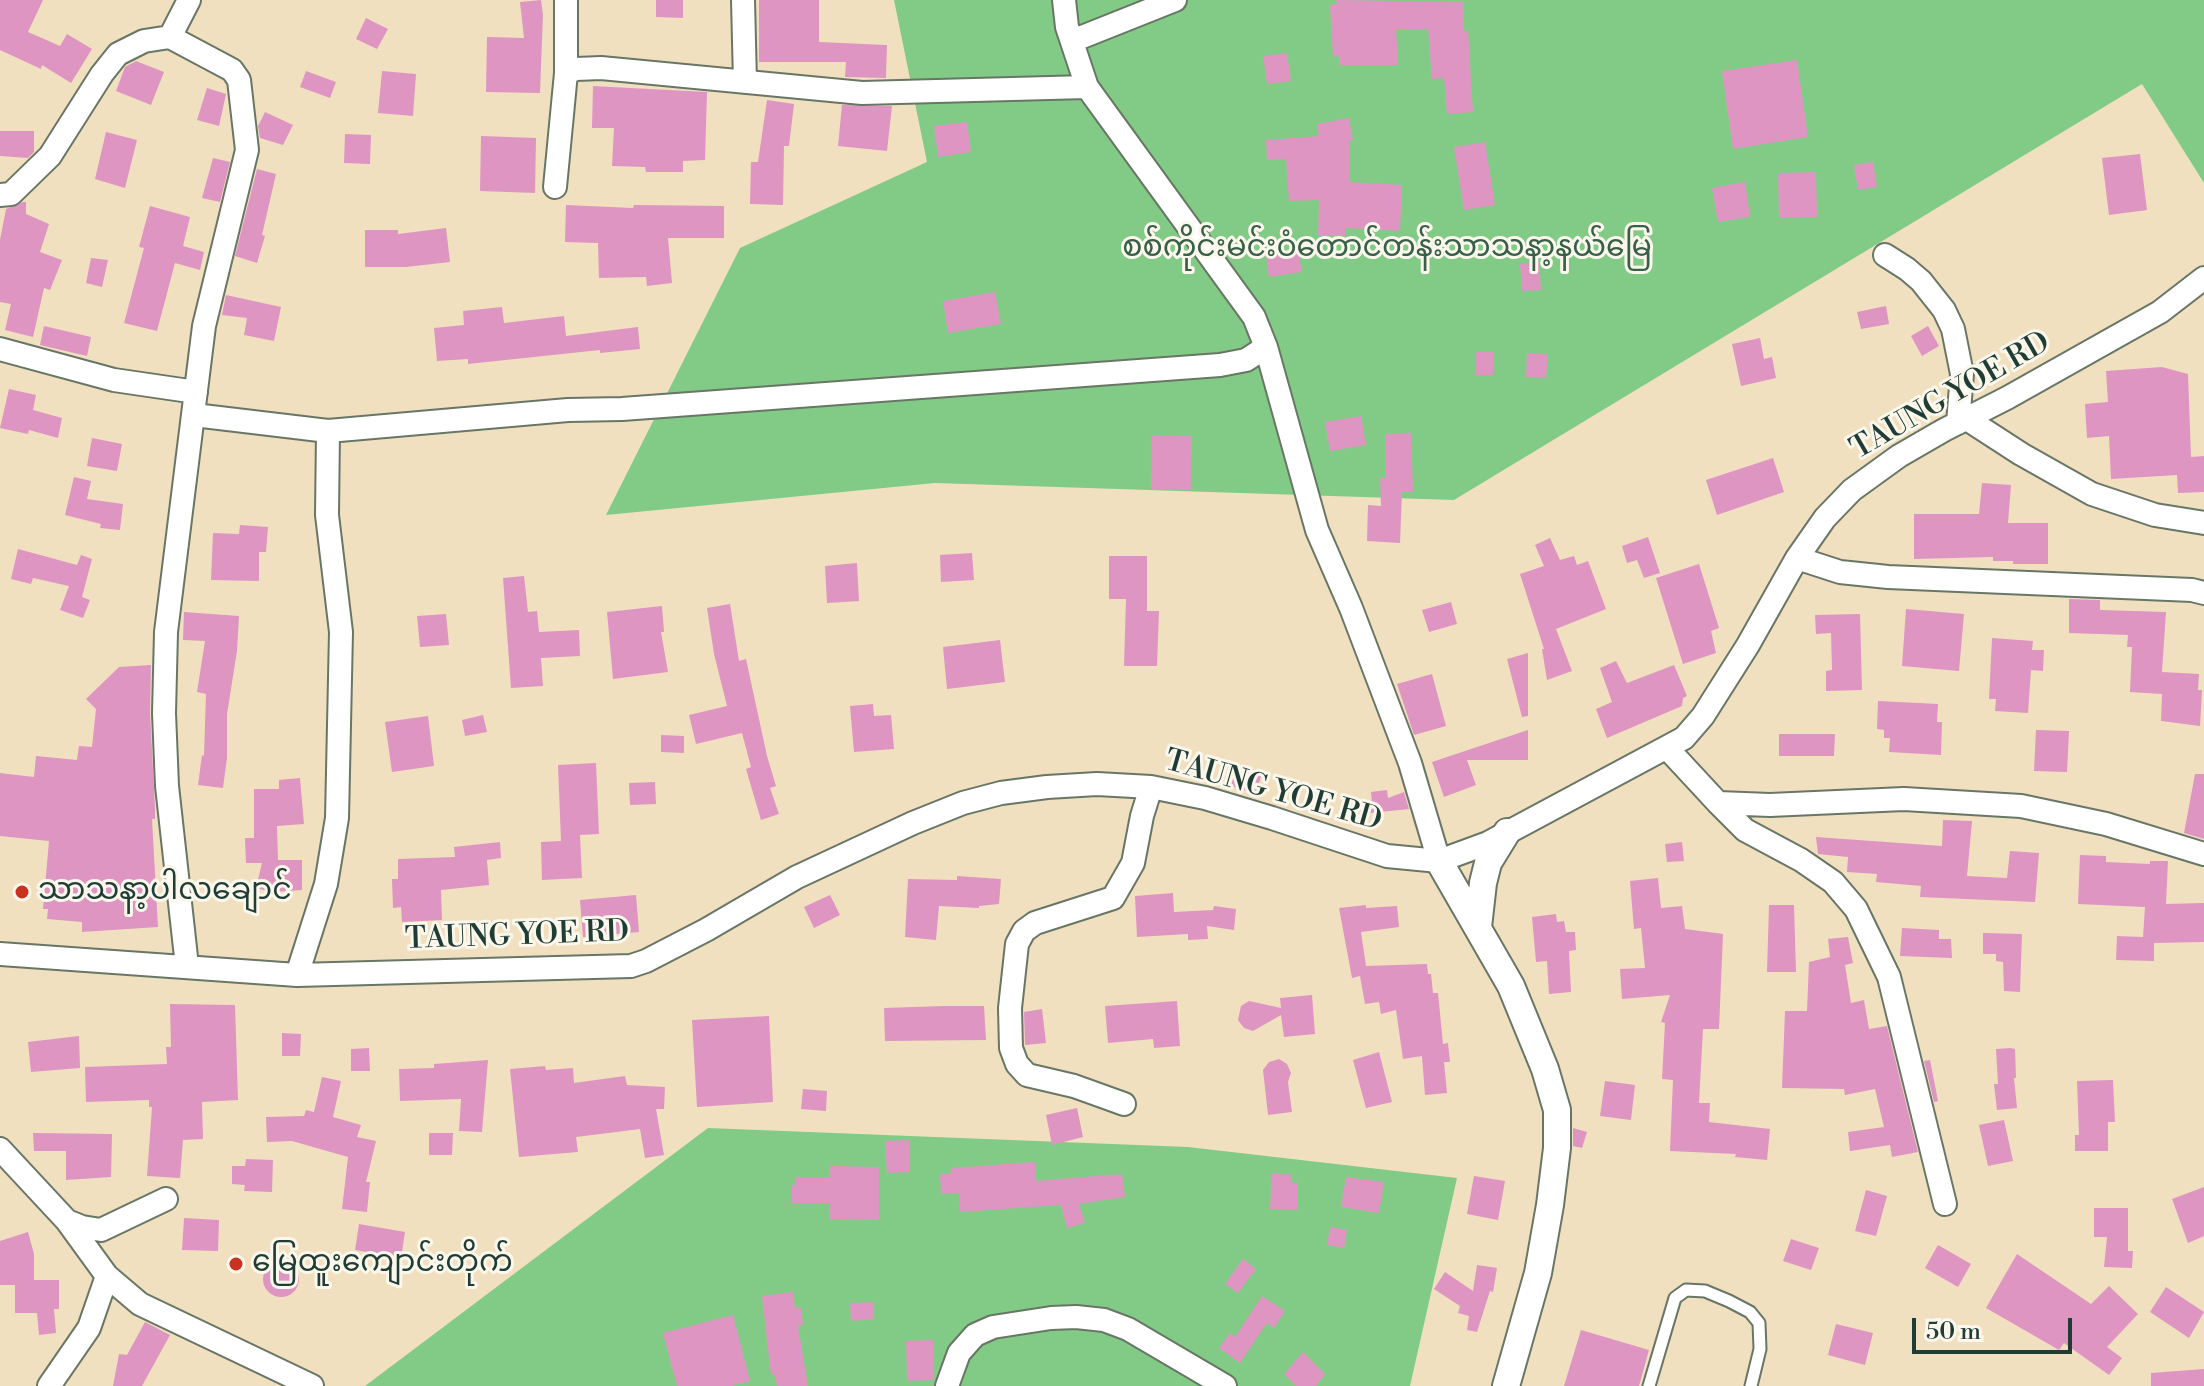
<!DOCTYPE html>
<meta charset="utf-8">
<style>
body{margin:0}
#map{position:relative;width:2204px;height:1386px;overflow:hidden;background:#f0e0c0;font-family:"Libre Bodoni",serif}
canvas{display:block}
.scale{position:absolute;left:1912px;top:1318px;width:160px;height:36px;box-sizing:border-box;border:4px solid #1f3d34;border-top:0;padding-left:10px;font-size:24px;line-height:28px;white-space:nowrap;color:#1f3d34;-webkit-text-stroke:6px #fbf7ec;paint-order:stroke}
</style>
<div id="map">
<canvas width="2204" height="1386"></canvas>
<div class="scale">50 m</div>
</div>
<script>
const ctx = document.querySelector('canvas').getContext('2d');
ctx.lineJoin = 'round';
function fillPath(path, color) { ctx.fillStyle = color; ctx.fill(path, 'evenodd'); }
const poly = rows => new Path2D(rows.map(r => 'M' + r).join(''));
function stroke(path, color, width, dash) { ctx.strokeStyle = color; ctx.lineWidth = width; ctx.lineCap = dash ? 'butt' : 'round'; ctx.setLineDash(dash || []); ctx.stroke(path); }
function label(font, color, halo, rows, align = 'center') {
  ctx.font = font + ' "Libre Bodoni","Noto Sans Myanmar",serif'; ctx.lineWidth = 6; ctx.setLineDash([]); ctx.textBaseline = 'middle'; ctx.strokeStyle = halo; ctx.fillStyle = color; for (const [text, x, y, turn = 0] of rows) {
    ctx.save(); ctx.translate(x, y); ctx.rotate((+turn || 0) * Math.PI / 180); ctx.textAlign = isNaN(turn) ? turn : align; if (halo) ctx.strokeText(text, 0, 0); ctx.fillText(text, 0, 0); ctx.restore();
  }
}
fillPath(poly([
 [894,0,2204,0,2204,183,2142,84,1454,500,935,483,606,515,740,248,927,162],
 [708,1128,1188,1147,1457,1178,1410,1386,365,1386]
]), '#82cb86');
fillPath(poly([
 [0,0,43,0,28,32,60,46,67,34,92,49,71,83,42,65,41,69,0,50],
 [541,0,543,15,540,93,486,92,487,37,524,38,520,2],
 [656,0,683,0,683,18,656,17],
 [759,0,819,0,819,42,887,45,886,78,845,77,846,62,759,62],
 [1336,0,1464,2,1464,31,1468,30,1473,112,1447,114,1444,78,1432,79,1428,29,1396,29,1398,65,1339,65,1339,56,1333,57,1330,5,1337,4],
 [366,18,388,29,377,49,356,39],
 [1287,53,1291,81,1267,84,1263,56],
 [1797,60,1808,137,1733,149,1722,71],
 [136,61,164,72,151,105,116,91,125,67],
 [306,71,336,82,330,98,300,87],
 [382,71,416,74,413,116,378,113],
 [593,86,707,92,705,160,683,161,683,172,646,172,645,167,612,166,614,128,592,128],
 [207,88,226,94,219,126,197,120],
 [767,100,794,104,789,146,784,146,783,205,750,204,751,162,758,162],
 [842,105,892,106,887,151,838,146],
 [265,112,293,125,283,145,260,138,258,126],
 [1349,118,1353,140,1349,141,1350,182,1402,185,1400,231,1345,228,1345,236,1318,236,1319,200,1289,201,1286,159,1267,160,1266,140,1319,136,1317,124],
 [967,122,971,152,938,157,934,126],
 [0,131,34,131,34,152,28,158,0,156],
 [106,132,137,140,125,188,95,179],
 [345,134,371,135,370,164,344,163],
 [481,136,536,138,535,193,480,191],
 [1485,142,1495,205,1464,210,1454,147],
 [2140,154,2147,210,2109,215,2102,158],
 [213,158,230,162,220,202,202,198],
 [1873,162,1877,187,1858,190,1854,165],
 [257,169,276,174,262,235,265,236,257,263,235,256],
 [1816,172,1817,217,1779,218,1778,173],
 [1745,182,1750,217,1718,222,1712,188],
 [23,202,26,202,26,214,49,224,40,252,62,260,50,290,44,288,33,337,5,330,11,304,0,302,0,240,6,209],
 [566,205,633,208,634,205,724,206,724,238,668,238,672,283,647,286,646,277,599,278,598,243,565,242],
 [150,206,190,217,183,246,204,252,200,270,175,263,157,331,124,323,144,248,139,247],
 [446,228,450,262,406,267,365,267,365,230,398,230,398,234],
 [1298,252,1302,272,1269,277,1266,257],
 [91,258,108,260,102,287,86,283],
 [1539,262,1541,290,1522,291,1520,264],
 [995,292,1001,324,948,333,943,301],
 [226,295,281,307,274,341,244,335,247,318,222,315],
 [1886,306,1889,324,1861,329,1857,312],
 [502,307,504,323,564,316,566,336,638,327,640,349,600,353,600,350,468,364,468,359,437,361,434,328,464,325,463,311],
 [44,326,91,337,87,356,40,345],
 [1928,326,1939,346,1922,356,1911,336],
 [1760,338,1764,359,1772,357,1776,378,1741,386,1732,344],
 [1476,352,1493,352,1493,375,1476,375],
 [1527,353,1548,354,1546,378,1526,377],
 [2162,367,2188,374,2191,457,2204,456,2204,492,2178,493,2177,475,2111,479,2109,436,2087,438,2085,404,2108,402,2106,371],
 [9,389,36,395,33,410,62,418,58,438,29,430,28,434,0,428],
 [1361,416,1366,445,1330,451,1325,422],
 [1411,433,1413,492,1402,492,1400,543,1367,541,1368,505,1381,506,1380,478,1386,478,1385,434],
 [1152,435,1192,436,1191,490,1151,489],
 [92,438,122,444,117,471,87,466],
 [1773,458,1784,492,1717,515,1706,480],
 [74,477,91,481,87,499,123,504,120,530,100,528,101,524,65,515],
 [1982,483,2011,485,2008,523,2048,523,2048,564,2013,564,2013,561,1993,561,1993,557,1914,559,1914,514,1979,514],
 [240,525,268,527,266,552,259,552,259,581,211,580,213,533,239,534],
 [1648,537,1660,573,1644,578,1637,560,1627,563,1622,546],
 [1550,538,1560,560,1574,556,1577,565,1588,561,1606,609,1556,629,1572,671,1547,680,1542,649,1544,649,1520,574,1544,566,1535,545],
 [18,549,77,565,81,555,92,559,82,597,90,600,83,618,60,610,69,586,33,578,31,584,11,579],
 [972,553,974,580,941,582,940,555],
 [1109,556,1147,556,1147,611,1159,611,1157,666,1124,666,1126,599,1109,599],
 [857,563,859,601,827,603,825,566],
 [1699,564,1719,628,1711,631,1716,653,1683,664,1656,578],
 [524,576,528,612,537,611,539,632,579,630,580,656,541,658,543,686,511,688,503,578],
 [2069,599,2100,600,2100,610,2166,612,2162,672,2199,674,2198,690,2202,690,2200,726,2161,721,2162,694,2130,692,2132,647,2127,647,2128,635,2069,633],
 [1451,602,1457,624,1429,632,1422,610],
 [730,604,739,661,746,659,767,756,776,786,770,788,779,814,761,820,746,769,751,767,742,733,696,744,689,715,727,706,714,654,707,608],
 [662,606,664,632,661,632,668,672,613,679,607,612],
 [1906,609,1964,614,1959,671,1902,666],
 [184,612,239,616,237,651,227,714,227,758,223,788,198,785,202,755,204,756,206,694,197,692,205,641,183,640],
 [446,614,449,645,420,647,417,616],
 [1860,614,1862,690,1826,691,1826,671,1832,670,1831,633,1816,634,1815,615],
 [1992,638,2033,641,2032,650,2044,650,2043,671,2031,670,2028,713,1995,711,1996,699,1989,699],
 [1000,640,1005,682,947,689,943,647],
 [1528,653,1528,716,1522,717,1507,659],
 [1616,661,1627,683,1674,665,1687,696,1683,698,1682,706,1607,738,1596,709,1612,702,1600,668],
 [151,665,150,713,155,806,155,819,152,819,158,927,82,932,82,922,47,919,48,909,43,909,49,841,0,836,0,773,34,777,36,756,77,760,79,746,92,747,96,709,86,699,119,667],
 [1432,674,1446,726,1414,735,1397,684],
 [1878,701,1938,704,1937,722,1942,722,1941,755,1889,752,1890,738,1884,738,1884,730,1877,729],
 [873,704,874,716,891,715,894,749,854,752,850,706],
 [483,715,487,732,465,736,462,720],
 [428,716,434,766,392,772,385,722],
 [1528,730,1528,760,1467,760,1476,785,1444,797,1432,762],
 [2036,730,2069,731,2067,772,2034,771],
 [1779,734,1835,734,1834,756,1779,756],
 [661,735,684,736,684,753,661,752],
 [596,763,599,834,580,835,582,878,542,880,541,842,561,841,558,765],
 [1237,765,1262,772,1256,794,1231,786],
 [2195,774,2204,774,2204,839,2184,833],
 [300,778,304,824,277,826,278,860,302,860,302,890,272,892,256,888,262,863,246,863,245,838,254,838,254,789,279,789,279,780],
 [655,782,656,804,630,805,629,783],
 [1387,790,1388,798,1404,792,1409,809,1361,814,1359,807,1372,803,1371,792],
 [1943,820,1972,821,1967,876,2007,878,2010,851,2039,853,2035,902,1920,897,1921,886,1876,882,1877,874,1847,872,1848,857,1818,854,1816,837,1942,846],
 [500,842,501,858,487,860,489,885,441,890,442,920,402,922,401,907,393,908,392,879,398,879,398,859,455,857,454,847],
 [1682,842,1684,861,1667,862,1665,844],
 [2080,855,2106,856,2106,862,2150,864,2150,861,2168,861,2166,904,2204,903,2204,942,2154,943,2154,961,2116,960,2117,936,2143,937,2145,907,2078,904],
 [957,876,1001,879,999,904,979,906,979,908,939,906,936,940,905,937,908,879,957,880],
 [1658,878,1661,908,1682,906,1685,929,1723,934,1719,1029,1703,1029,1699,1103,1710,1103,1709,1122,1770,1129,1767,1160,1735,1157,1736,1154,1670,1151,1673,1080,1662,1079,1665,1023,1661,1022,1670,995,1622,999,1620,969,1645,968,1641,928,1634,929,1630,881],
 [1173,893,1174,912,1213,910,1214,906,1236,909,1234,930,1207,926,1208,939,1188,940,1188,934,1137,937,1135,896],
 [636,895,639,932,583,937,580,900],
 [830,895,840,915,814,928,804,907],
 [1366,905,1366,908,1397,906,1399,927,1361,932,1366,966,1427,964,1428,974,1431,974,1433,993,1438,993,1443,1044,1448,1043,1450,1062,1444,1062,1447,1093,1425,1095,1422,1056,1403,1059,1396,1010,1381,1014,1379,1002,1365,1004,1360,976,1352,978,1339,908],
 [1769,905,1794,905,1796,972,1767,972],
 [1556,914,1557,922,1564,921,1566,932,1575,932,1576,950,1569,951,1571,992,1549,994,1547,961,1536,962,1532,917],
 [1902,928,1939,930,1939,939,1951,939,1952,958,1900,956],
 [1983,933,2022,934,2020,992,2004,991,2003,962,1996,961,1996,954,1983,954],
 [1848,937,1853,963,1845,965,1851,1003,1864,1000,1869,1029,1887,1026,1918,1152,1892,1157,1890,1145,1850,1151,1848,1132,1884,1127,1875,1089,1845,1095,1844,1089,1782,1088,1785,1011,1807,1011,1809,962,1830,957,1828,939],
 [1312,995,1315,1034,1284,1037,1281,1015,1253,1031,1244,1028,1238,1020,1241,1006,1249,1001,1281,1008,1280,998],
 [1177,1001,1180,1046,1154,1048,1153,1039,1108,1043,1105,1006],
 [170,1004,235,1005,238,1100,202,1102,203,1139,183,1140,180,1178,147,1176,152,1107,149,1107,149,1100,86,1102,85,1067,167,1064,166,1047,171,1047],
 [944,1006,984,1006,986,1040,885,1041,884,1008],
 [1042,1009,1046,1043,1025,1045,1024,1012],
 [769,1016,773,1102,697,1107,692,1020],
 [282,1033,301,1034,300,1056,282,1056],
 [79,1036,80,1068,31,1072,28,1042],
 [369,1048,370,1071,351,1071,351,1049],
 [2010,1048,2015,1049,2016,1078,2014,1078,2017,1108,1997,1110,1994,1084,1998,1084,1996,1049],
 [1379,1052,1392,1102,1366,1108,1353,1060],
 [1279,1059,1287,1064,1291,1073,1288,1082,1292,1112,1268,1115,1263,1070,1269,1062],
 [488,1060,482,1132,459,1131,461,1099,400,1101,399,1069,434,1068,434,1064],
 [1930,1060,1938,1101,1934,1102,1924,1061],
 [545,1066,546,1070,573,1068,574,1083,625,1076,627,1085,665,1087,664,1109,656,1109,664,1155,645,1158,640,1129,576,1137,578,1152,519,1157,510,1069],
 [322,1077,341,1081,333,1117,361,1125,357,1137,376,1141,366,1182,370,1182,367,1212,342,1209,348,1157,292,1141,267,1142,266,1117,304,1116,306,1110,314,1112],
 [2113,1080,2115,1122,2108,1122,2108,1151,2075,1151,2075,1135,2079,1135,2077,1081],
 [1605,1081,1635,1085,1631,1120,1600,1116],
 [803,1089,827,1091,826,1111,801,1109],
 [1077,1108,1083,1137,1052,1145,1046,1115],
 [2004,1120,2013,1161,1988,1166,1979,1125],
 [1573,1128,1587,1132,1582,1148,1573,1146],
 [33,1133,112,1134,111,1177,66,1180,66,1151,34,1151],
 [429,1133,453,1133,452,1155,429,1155],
 [909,1140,910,1172,887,1173,885,1141],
 [246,1159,273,1160,272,1192,244,1191,245,1185,232,1184,232,1166,245,1166],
 [1035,1162,1036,1181,1122,1174,1125,1197,1079,1204,1085,1223,1067,1228,1061,1205,960,1212,959,1193,941,1194,940,1174,951,1173,951,1168],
 [830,1166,879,1167,879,1220,830,1219,830,1203,792,1203,792,1185,796,1185,796,1177,830,1177],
 [1272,1173,1292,1175,1292,1183,1298,1183,1297,1210,1270,1209],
 [1474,1176,1505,1181,1498,1220,1467,1214],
 [1346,1177,1384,1182,1379,1213,1341,1207],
 [2204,1187,2204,1236,2188,1243,2172,1199],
 [1866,1190,1887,1196,1876,1236,1855,1231],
 [2094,1208,2128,1208,2128,1251,2133,1251,2132,1268,2104,1267,2107,1237,2094,1237],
 [184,1218,219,1220,218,1251,182,1250],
 [359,1224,405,1232,401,1258,355,1250],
 [1330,1227,1347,1230,1344,1248,1327,1245],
 [28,1232,34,1254,34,1280,59,1280,59,1309,54,1309,56,1333,39,1335,37,1313,15,1313,15,1285,0,1285,0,1241],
 [1791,1239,1819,1248,1811,1270,1783,1261],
 [1938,1245,1971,1264,1958,1287,1925,1268],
 [2017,1254,2091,1304,2109,1286,2138,1314,2107,1347,2122,1358,2109,1375,2064,1343,2059,1350,1986,1308],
 [1243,1259,1256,1269,1238,1293,1225,1284],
 '263 1279a18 18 0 1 1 36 0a18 18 0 1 1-36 0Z',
 [1477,1265,1497,1268,1493,1292,1490,1291,1477,1332,1467,1330,1469,1316,1458,1313,1460,1306,1434,1289,1445,1272,1473,1291],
 [2166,1287,2204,1312,2189,1338,2150,1312],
 [793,1292,795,1308,801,1308,803,1325,798,1326,808,1386,777,1386,775,1374,771,1375,762,1296],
 [1262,1296,1285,1311,1274,1328,1267,1323,1240,1363,1219,1348,1230,1333,1235,1337],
 [873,1302,874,1319,851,1321,850,1303],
 [733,1315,750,1381,731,1386,677,1386,663,1333],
 [145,1322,170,1335,142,1386,113,1386,119,1354,127,1355],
 [1836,1324,1873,1333,1865,1365,1828,1355],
 [1581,1330,1649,1350,1639,1386,1564,1386],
 [933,1340,934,1380,907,1381,906,1341],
 [1303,1352,1325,1374,1316,1386,1296,1386,1284,1374],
 [2204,1369,2204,1386,2151,1386,2151,1373]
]), '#de95c2');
const service = poly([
 [1649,1386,1675,1298,1686,1290,1705,1291,1729,1301,1750,1312,1759,1323,1760,1349,1751,1386]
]);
const minor = poly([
 [743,0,745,82],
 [1064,0,1067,27,1087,87,1254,317,1266,347,1317,530,1351,608,1410,763,1439,861],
 [170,37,232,70,239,80,247,150,204,326,166,632,164,713,167,786,187,966],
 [1072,41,1175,0],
 [566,73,566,0],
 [555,187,566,73,576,69,601,68,862,93,1087,87],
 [0,195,11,194,50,156,102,74,118,54,144,41,170,37,189,0],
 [1885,255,1907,269,1921,281,1944,310,1953,329,1962,374,1958,423],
 [0,349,114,380,196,392],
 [194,415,328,431,327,515,341,632,337,818,326,884,297,975],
 [1967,419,2021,454,2092,494,2155,515,2204,523],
 [328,431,568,410,622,409,1220,365,1246,360,1266,347],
 [1797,558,1840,572,1888,577,2192,590,2204,593],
 [1667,748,1718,803,1770,805,1904,799,2021,806,2106,824,2204,854],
 [1718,803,1745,830,1801,860,1833,882,1856,909,1889,977,1945,1204],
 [0,954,297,975,631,966,646,961,706,930,797,877,913,823,963,803,1001,793,1047,787,1097,784,1151,787,1205,798,1272,818,1387,856,1439,861,1488,843,1684,738,1703,716,1748,645,1797,558,1825,518,1852,490,1899,456,1944,430,2007,398,2160,312,2204,278],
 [1124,1104,1074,1086,1027,1075,1017,1064,1011,1048,1010,1008,1017,944,1024,931,1035,923,1113,898,1133,863,1142,816,1151,787],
 [0,1149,67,1221,107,1276,140,1304,312,1386],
 [67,1221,82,1227,101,1230,166,1199],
 [49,1386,89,1328,107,1276],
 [947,1386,959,1353,975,1335,993,1327,1051,1318,1076,1317,1104,1320,1128,1329,1225,1386]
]);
const tertiary = poly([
 [1439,861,1511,986,1545,1069,1557,1110,1557,1148,1550,1205,1538,1273,1506,1386],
 [1478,927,1483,883,1488,863,1507,832]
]);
stroke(service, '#687665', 15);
stroke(minor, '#687665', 26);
stroke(tertiary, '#687665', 30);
stroke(service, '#fff', 11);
stroke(minor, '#fff', 22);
stroke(tertiary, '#fff', 26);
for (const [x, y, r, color] of [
 [22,892,8,"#c8321e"],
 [236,1264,8,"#c8321e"]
]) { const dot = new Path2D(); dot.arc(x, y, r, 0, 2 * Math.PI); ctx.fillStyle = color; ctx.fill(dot); stroke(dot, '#fbf7ec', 3); }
label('30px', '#386048', '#fbf7ec', [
 ["စစ်ကိုင်းမင်းဝံတောင်တန်းသာသနာ့နယ်မြေ",1387,249]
]);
label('30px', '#1f3d34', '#fbf7ec', [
 ["TAUNG YOE RD",1951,397,-30],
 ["TAUNG YOE RD",1273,792,16],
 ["TAUNG YOE RD",517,937,-2]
]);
label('30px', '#1f3d34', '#fbf7ec', [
 ["သာသနာ့ပါလချောင်",38,892],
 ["မြေထူးကျောင်းတိုက်",252,1264]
], 'left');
</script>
